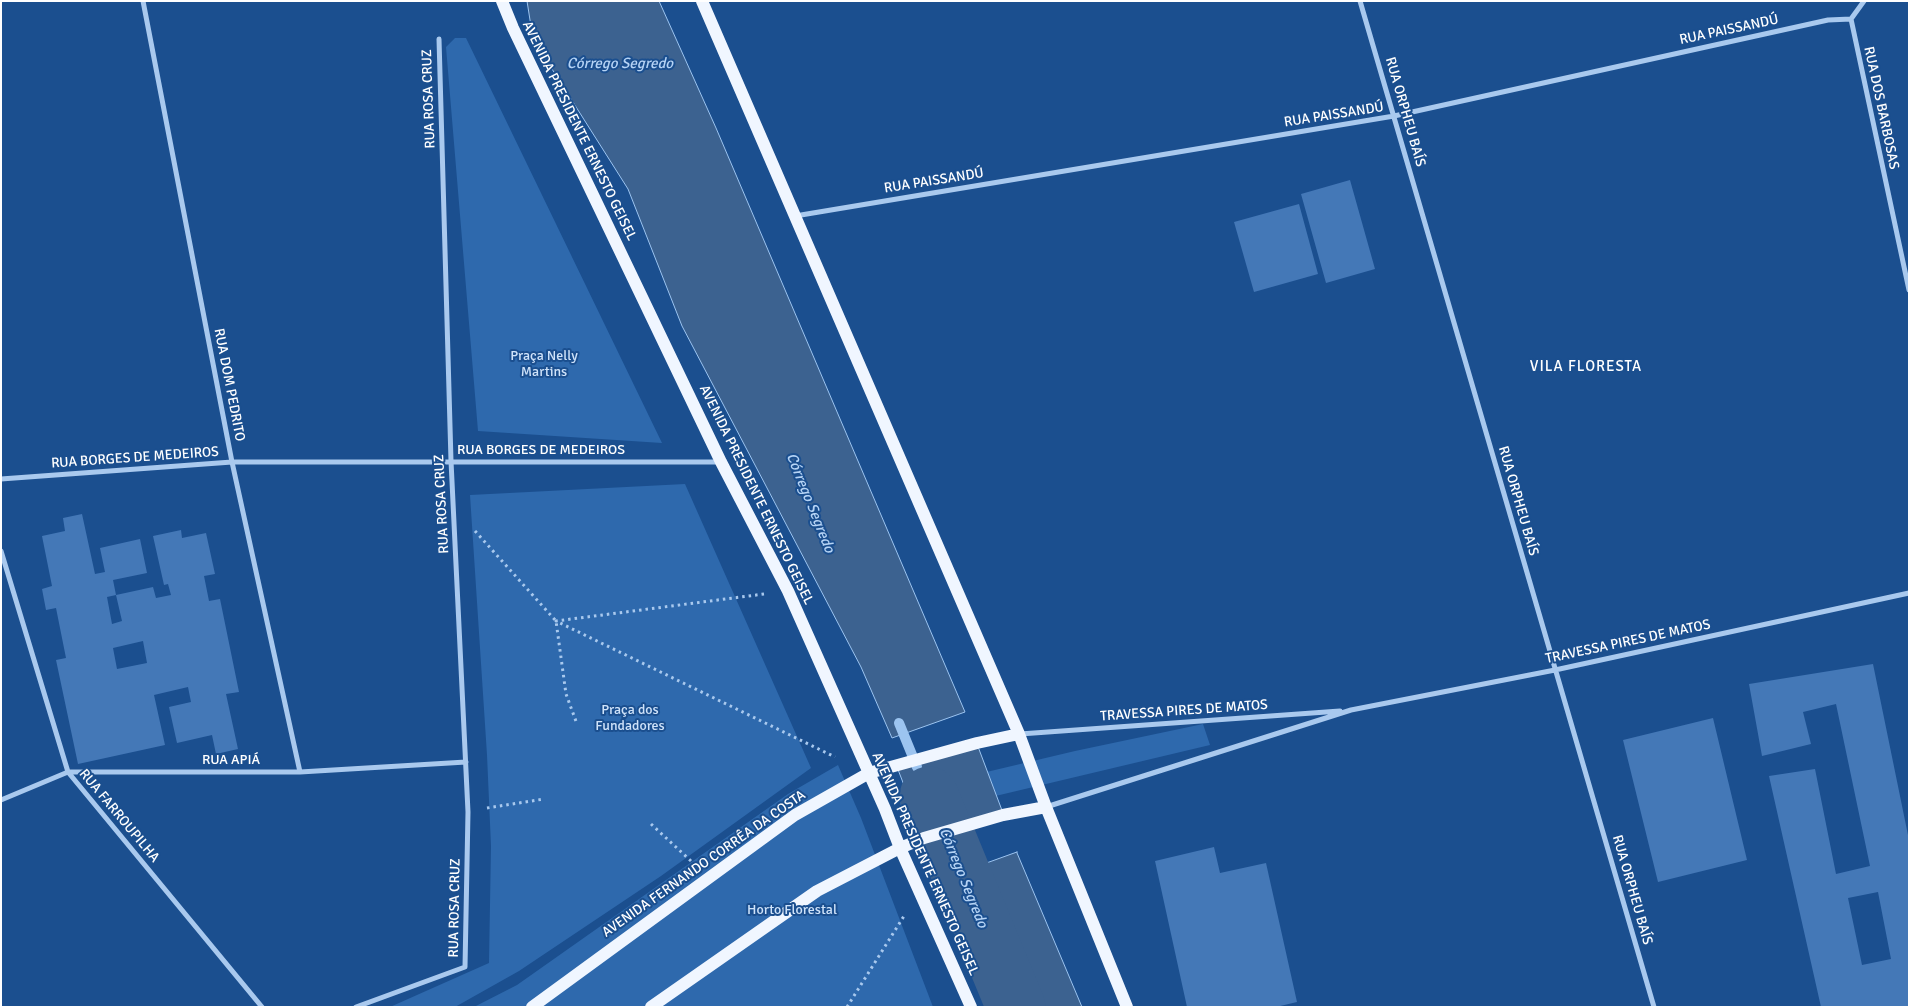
<!DOCTYPE html>
<meta charset="utf-8">
<style>
body{margin:0}
#map{position:relative;width:1910px;height:1008px;overflow:hidden;background:#1b4f8f;font-family:Signika,sans-serif}
canvas{display:block}
.frame{position:absolute;inset:0;border:2px solid #fff;pointer-events:none}
</style>
<div id="map">
<canvas width="1910" height="1008"></canvas>
<div class="frame"></div>
</div>
<script>
const ctx = document.querySelector('canvas').getContext('2d');
ctx.lineJoin = 'round';
function fillPath(path, color) { ctx.fillStyle = color; ctx.fill(path, 'evenodd'); }
const poly = rows => new Path2D(rows.map(r => 'M' + r).join(''));
function stroke(path, color, width, dash) { ctx.strokeStyle = color; ctx.lineWidth = width; ctx.lineCap = dash ? 'butt' : 'round'; ctx.setLineDash(dash || []); ctx.stroke(path); }
function label(font, color, halo, rows, align = 'center') {
  ctx.font = font + ' Signika,sans-serif'; ctx.lineWidth = 4; ctx.setLineDash([]); ctx.textBaseline = 'middle'; ctx.strokeStyle = halo; ctx.fillStyle = color; for (const [text, x, y, turn = 0] of rows) {
    ctx.save(); ctx.translate(x, y); ctx.rotate((+turn || 0) * Math.PI / 180); ctx.textAlign = isNaN(turn) ? turn : align; if (halo) ctx.strokeText(text, 0, 0); ctx.fillText(text, 0, 0); ctx.restore();
  }
}
fillPath(poly([
 [455,38,466,38,662,443,478,431,446,47],
 [685,484,811,768,661,876,519,971,455,1007,390,1007,489,963,491,846,487,755,470,495],
 [1203,724,1210,745,903,818,898,793,1075,751],
 [838,765,861,818,933,1007,474,1007,517,985,788,794]
]), '#2e69ad');
const water = poly([
 [527,1,659,1,716,128,965,712,892,738,861,667,682,326,628,189,533,39,527,1],
 [977,744,1003,813,924,837,897,767,977,744],
 [1017,852,1017,853,1082,1007,993,1007,962,934,942,879,1017,852]
]);
fillPath(water, '#3c6290');
stroke(water, '#9cc4f0', 1);
stroke(poly([
 [899,723,917,767]
]), '#9cc4f0', 10);
stroke(poly([
 [929,796,1016,1007]
]), '#3c6290', 59);
fillPath(poly([
 [1350,180,1375,269,1326,283,1301,194],
 [1299,204,1318,274,1254,292,1234,222],
 [82,514,95,574,105,572,100,548,140,539,147,573,113,580,116,595,107,597,112,624,122,621,116,595,153,587,156,598,171,595,168,584,164,585,153,536,181,530,182,538,206,533,215,574,204,576,209,601,220,599,239,692,226,694,238,749,216,754,212,735,177,743,169,707,191,702,188,687,154,695,165,745,78,764,56,660,66,658,56,608,46,610,42,589,52,586,42,536,65,531,63,518],
 [143,641,147,663,117,669,113,648],
 [1873,664,1909,840,1909,1007,1821,1007,1769,776,1815,769,1836,874,1870,866,1836,704,1803,712,1811,744,1762,756,1749,684],
 [1878,892,1891,959,1862,965,1848,898],
 [1713,718,1747,860,1658,882,1623,740],
 [1214,847,1220,873,1266,863,1297,1002,1276,1007,1187,1007,1155,861]
]), '#4478b7');
stroke(poly([
 [475,531,556,621,566,694,577,724],
 [764,594,556,621,835,757],
 [487,808,544,799],
 [651,824,691,861],
 [847,1007,904,916]
]), '#a9c9ee', 3, [2.5, 4]);
stroke(poly([
 [143,1,232,462,300,772],
 [1360,1,1654,1007],
 [1851,19,1909,290],
 [1851,19,1864,1],
 [795,216,1394,116,1828,20,1851,19],
 [1,479,232,462,720,462],
 [1,551,68,772,262,1007],
 [1020,734,1340,711],
 [1,800,68,772,300,772,466,762],
 [1046,807,1351,710,1555,670,1909,593],
 [356,1007,465,967,468,812,451,461,439,39]
]), '#a9c9ee', 5);
stroke(poly([
 [502,1,513,28,721,462,788,591,885,809,900,848,971,1007],
 [702,1,1019,734,1046,807,1127,1007],
 [532,1007,795,815,869,773,977,743,1019,734],
 [651,1007,817,891,900,848,924,838,1003,815,1046,807]
]), '#f0f6ff', 12);
label('14px', '#fff', '#1b4f8f', [
 ["RUA PAISSANDÚ",1729,30,-12],
 ["RUA ROSA CRUZ",429,99,-92],
 ["RUA DOS BARBOSAS",1881,108,78],
 ["RUA ORPHEU BAÍS",1405,112,74],
 ["RUA PAISSANDÚ",1334,115,-9],
 ["AVENIDA PRESIDENTE ERNESTO GEISEL",579,131,64],
 ["RUA PAISSANDÚ",934,181,-9],
 ["RUA DOM PEDRITO",229,385,79],
 ["RUA BORGES DE MEDEIROS",541,450],
 ["RUA BORGES DE MEDEIROS",135,458,-4],
 ["AVENIDA PRESIDENTE ERNESTO GEISEL",756,495,64],
 ["RUA ORPHEU BAÍS",1518,501,74],
 ["RUA ROSA CRUZ",442,504,-93],
 ["TRAVESSA PIRES DE MATOS",1628,642,-12],
 ["TRAVESSA PIRES DE MATOS",1184,711,-4],
 ["RUA APIÁ",231,760],
 ["RUA FARROUPILHA",119,816,50],
 ["AVENIDA FERNANDO CORRÊA DA COSTA",704,864,-35],
 ["AVENIDA PRESIDENTE ERNESTO GEISEL",925,864,66],
 ["RUA ORPHEU BAÍS",1632,890,74],
 ["RUA ROSA CRUZ",455,908,-89]
]);
label('14px', '#cfe3fa', '#1b4f8f', [
 ["Praça Nelly",544,356],
 ["Martins",544,372],
 ["Praça dos",630,710],
 ["Fundadores",630,726],
 ["Horto Florestal",792,910]
]);
label('italic 15px', '#b5d3f5', '#1b4f8f', [
 ["Córrego Segredo",620,64],
 ["Córrego Segredo",810,503,68],
 ["Córrego Segredo",963,878,68]
]);
ctx.letterSpacing = '1px';
label('15px', '#fff', '#1b4f8f', [
 ["VILA FLORESTA",1586,367]
]);
ctx.letterSpacing = '0px';
</script>
